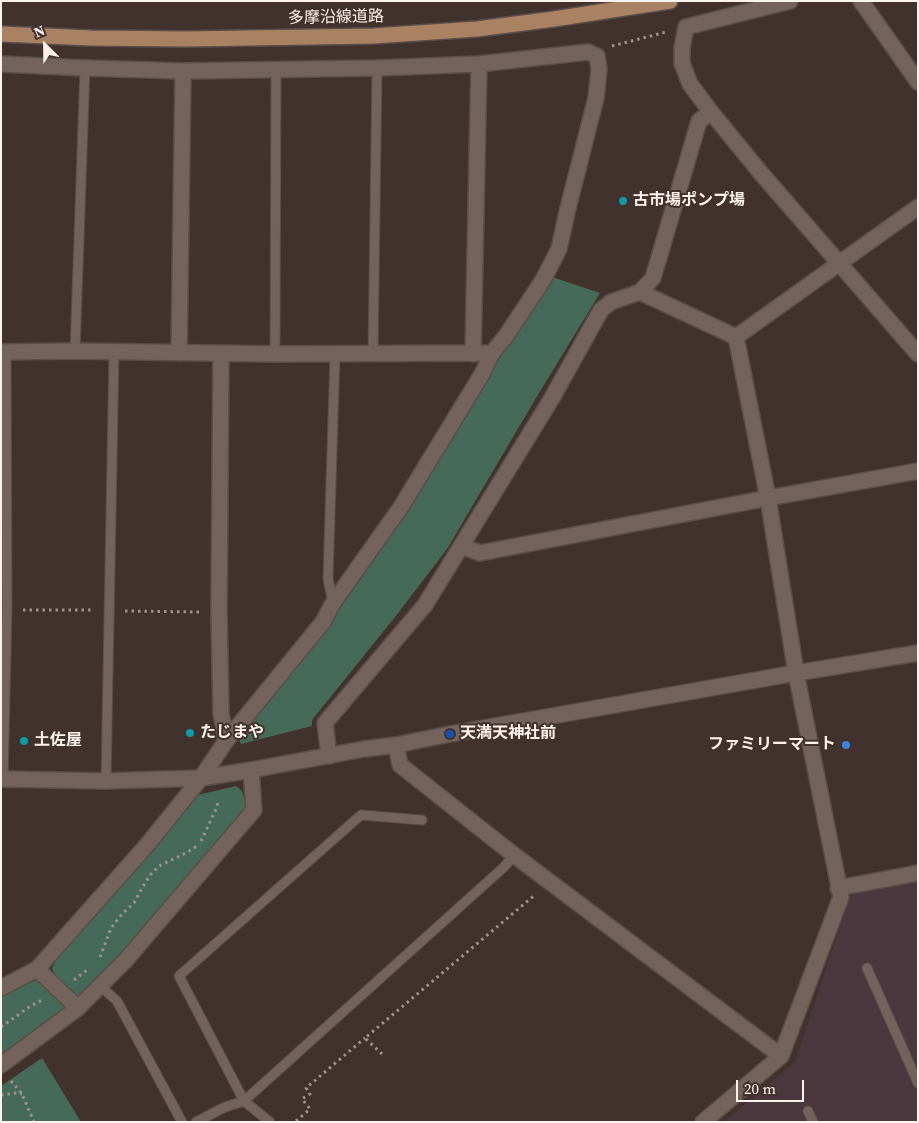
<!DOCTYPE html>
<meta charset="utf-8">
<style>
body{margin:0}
#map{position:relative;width:919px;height:1123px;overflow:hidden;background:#42322d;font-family:"Source Serif 4",serif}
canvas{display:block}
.frame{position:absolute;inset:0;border:2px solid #fcf2ee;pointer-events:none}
.north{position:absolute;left:20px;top:20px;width:50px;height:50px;-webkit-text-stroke:4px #42322d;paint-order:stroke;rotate:337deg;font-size:14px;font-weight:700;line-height:20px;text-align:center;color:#fcf2ee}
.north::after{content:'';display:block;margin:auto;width:18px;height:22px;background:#fcf2ee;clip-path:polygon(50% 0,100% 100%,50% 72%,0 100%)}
.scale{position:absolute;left:736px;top:1080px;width:68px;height:22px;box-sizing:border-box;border:2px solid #fcf2ee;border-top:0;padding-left:6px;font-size:15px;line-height:18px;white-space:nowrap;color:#fcf2ee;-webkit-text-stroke:4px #42322d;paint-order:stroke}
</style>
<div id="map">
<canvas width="919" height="1123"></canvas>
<div class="frame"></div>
<div class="north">N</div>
<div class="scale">20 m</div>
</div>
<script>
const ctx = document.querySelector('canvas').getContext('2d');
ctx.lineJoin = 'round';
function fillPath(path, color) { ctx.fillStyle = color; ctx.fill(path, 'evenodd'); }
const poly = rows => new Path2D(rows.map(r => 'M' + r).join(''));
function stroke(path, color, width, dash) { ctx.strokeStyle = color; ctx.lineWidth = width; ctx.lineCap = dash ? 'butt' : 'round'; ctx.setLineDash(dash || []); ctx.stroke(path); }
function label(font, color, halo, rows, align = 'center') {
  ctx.font = font + ' "Source Serif 4","Noto Sans JP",serif'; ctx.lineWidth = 4; ctx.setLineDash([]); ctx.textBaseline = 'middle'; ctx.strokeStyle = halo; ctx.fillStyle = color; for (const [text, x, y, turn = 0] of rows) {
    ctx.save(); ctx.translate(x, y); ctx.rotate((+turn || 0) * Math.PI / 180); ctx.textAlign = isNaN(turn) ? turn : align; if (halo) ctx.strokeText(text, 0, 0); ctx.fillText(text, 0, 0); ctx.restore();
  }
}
fillPath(poly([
 [918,880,918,1122,724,1122,795,1062,850,897,864,889]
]), '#4b383e');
fillPath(poly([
 [552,277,600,293,536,398,447,549,395,617,312,720,312,726,241,744,238,736,257,716,322,635,400,521,422,480,495,365,531,313],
 [236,786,242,791,247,807,123,953,79,998,55,976,52,968,57,958,189,805,193,796],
 [38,979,66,1008,1,1056,1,997],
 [42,1058,81,1122,1,1122,1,1086]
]), '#466a5a');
const lane = poly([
 [75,351,85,68],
 [275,354,276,70],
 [373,354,377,68],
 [333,603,328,579,335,354],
 [3,779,7,610,6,352],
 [106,781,114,352],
 [422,820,361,815,179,976,244,1101,504,867,514,855],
 [867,968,918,1083],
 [100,986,117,1001,182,1122],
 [808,1111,813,1122],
 [196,1122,225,1107,244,1101,270,1122]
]);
const street = poly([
 [790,1,686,27,682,48,682,63,690,84,711,112,760,172,918,354],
 [861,1,918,82],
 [1,64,85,68,183,71,377,68,479,64,588,52,597,56,599,69,596,98,567,212,559,249,543,280,506,336,492,353,482,374,401,507,333,603,323,622,226,741,201,778,147,845,37,969,1,988],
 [640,292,736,337,768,498,796,673,841,897,781,1056,703,1122],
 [736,337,918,207],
 [1,352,75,351,275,354,492,353],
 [179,353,183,71],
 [221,354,219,612,221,713,226,741],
 [473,354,479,64],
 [461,546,480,553,768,498,918,471],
 [396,745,400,765,514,855,781,1056],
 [329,756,325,723,425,605,552,398,601,310,611,302,640,292,653,278,699,121,711,112],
 [838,888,918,873],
 [37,969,78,1008],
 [1,1065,78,1008,125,961,254,810,251,770]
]);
const secondary = poly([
 [1,779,106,781,201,778,251,770,364,749,396,745,450,734,796,673,918,653]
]);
const primary = poly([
 [1,34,91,38,186,39,373,36,477,29,554,19,670,1]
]);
stroke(lane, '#5b4e49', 11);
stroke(street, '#5b4e49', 18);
stroke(secondary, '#5b4e49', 18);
stroke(primary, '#5b4e49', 18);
stroke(poly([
 [612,46,666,32],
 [23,610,94,610],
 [125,611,201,612],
 [201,841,217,807,218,800],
 [100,957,111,928,122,914,134,903,141,890,150,875,159,866,186,853,197,846],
 [74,980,87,970],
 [1,1027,29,1007,42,1000],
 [382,1054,365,1038,536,894],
 [11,1081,22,1094,34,1122],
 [1,1095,15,1093,22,1094],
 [296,1121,310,1109,302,1099,310,1094,306,1088,365,1038]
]), '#9f928e', 3, [2.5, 4]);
stroke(lane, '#74635d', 9);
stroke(street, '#74635d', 15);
stroke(secondary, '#74635d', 15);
stroke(primary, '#a98263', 15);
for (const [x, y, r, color] of [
 [623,201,5,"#0f9aa8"],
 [190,733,5,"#0f9aa8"],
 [450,734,5,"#1a4fb4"],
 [24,741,5,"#0f9aa8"],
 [846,745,5,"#3f7fe0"]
]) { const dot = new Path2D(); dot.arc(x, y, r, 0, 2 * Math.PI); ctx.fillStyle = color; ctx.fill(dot); stroke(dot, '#42322d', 2); }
label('16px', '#fcf2ee', '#42322d', [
 ["多摩沿線道路",336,18,-1]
]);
label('bold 16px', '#fcf2ee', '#42322d', [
 ["古市場ポンプ場",633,201],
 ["たじまや",200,733],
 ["天満天神社前",460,734],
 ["土佐屋",34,741],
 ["ファミリーマート",836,745,"right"]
], 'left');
</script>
